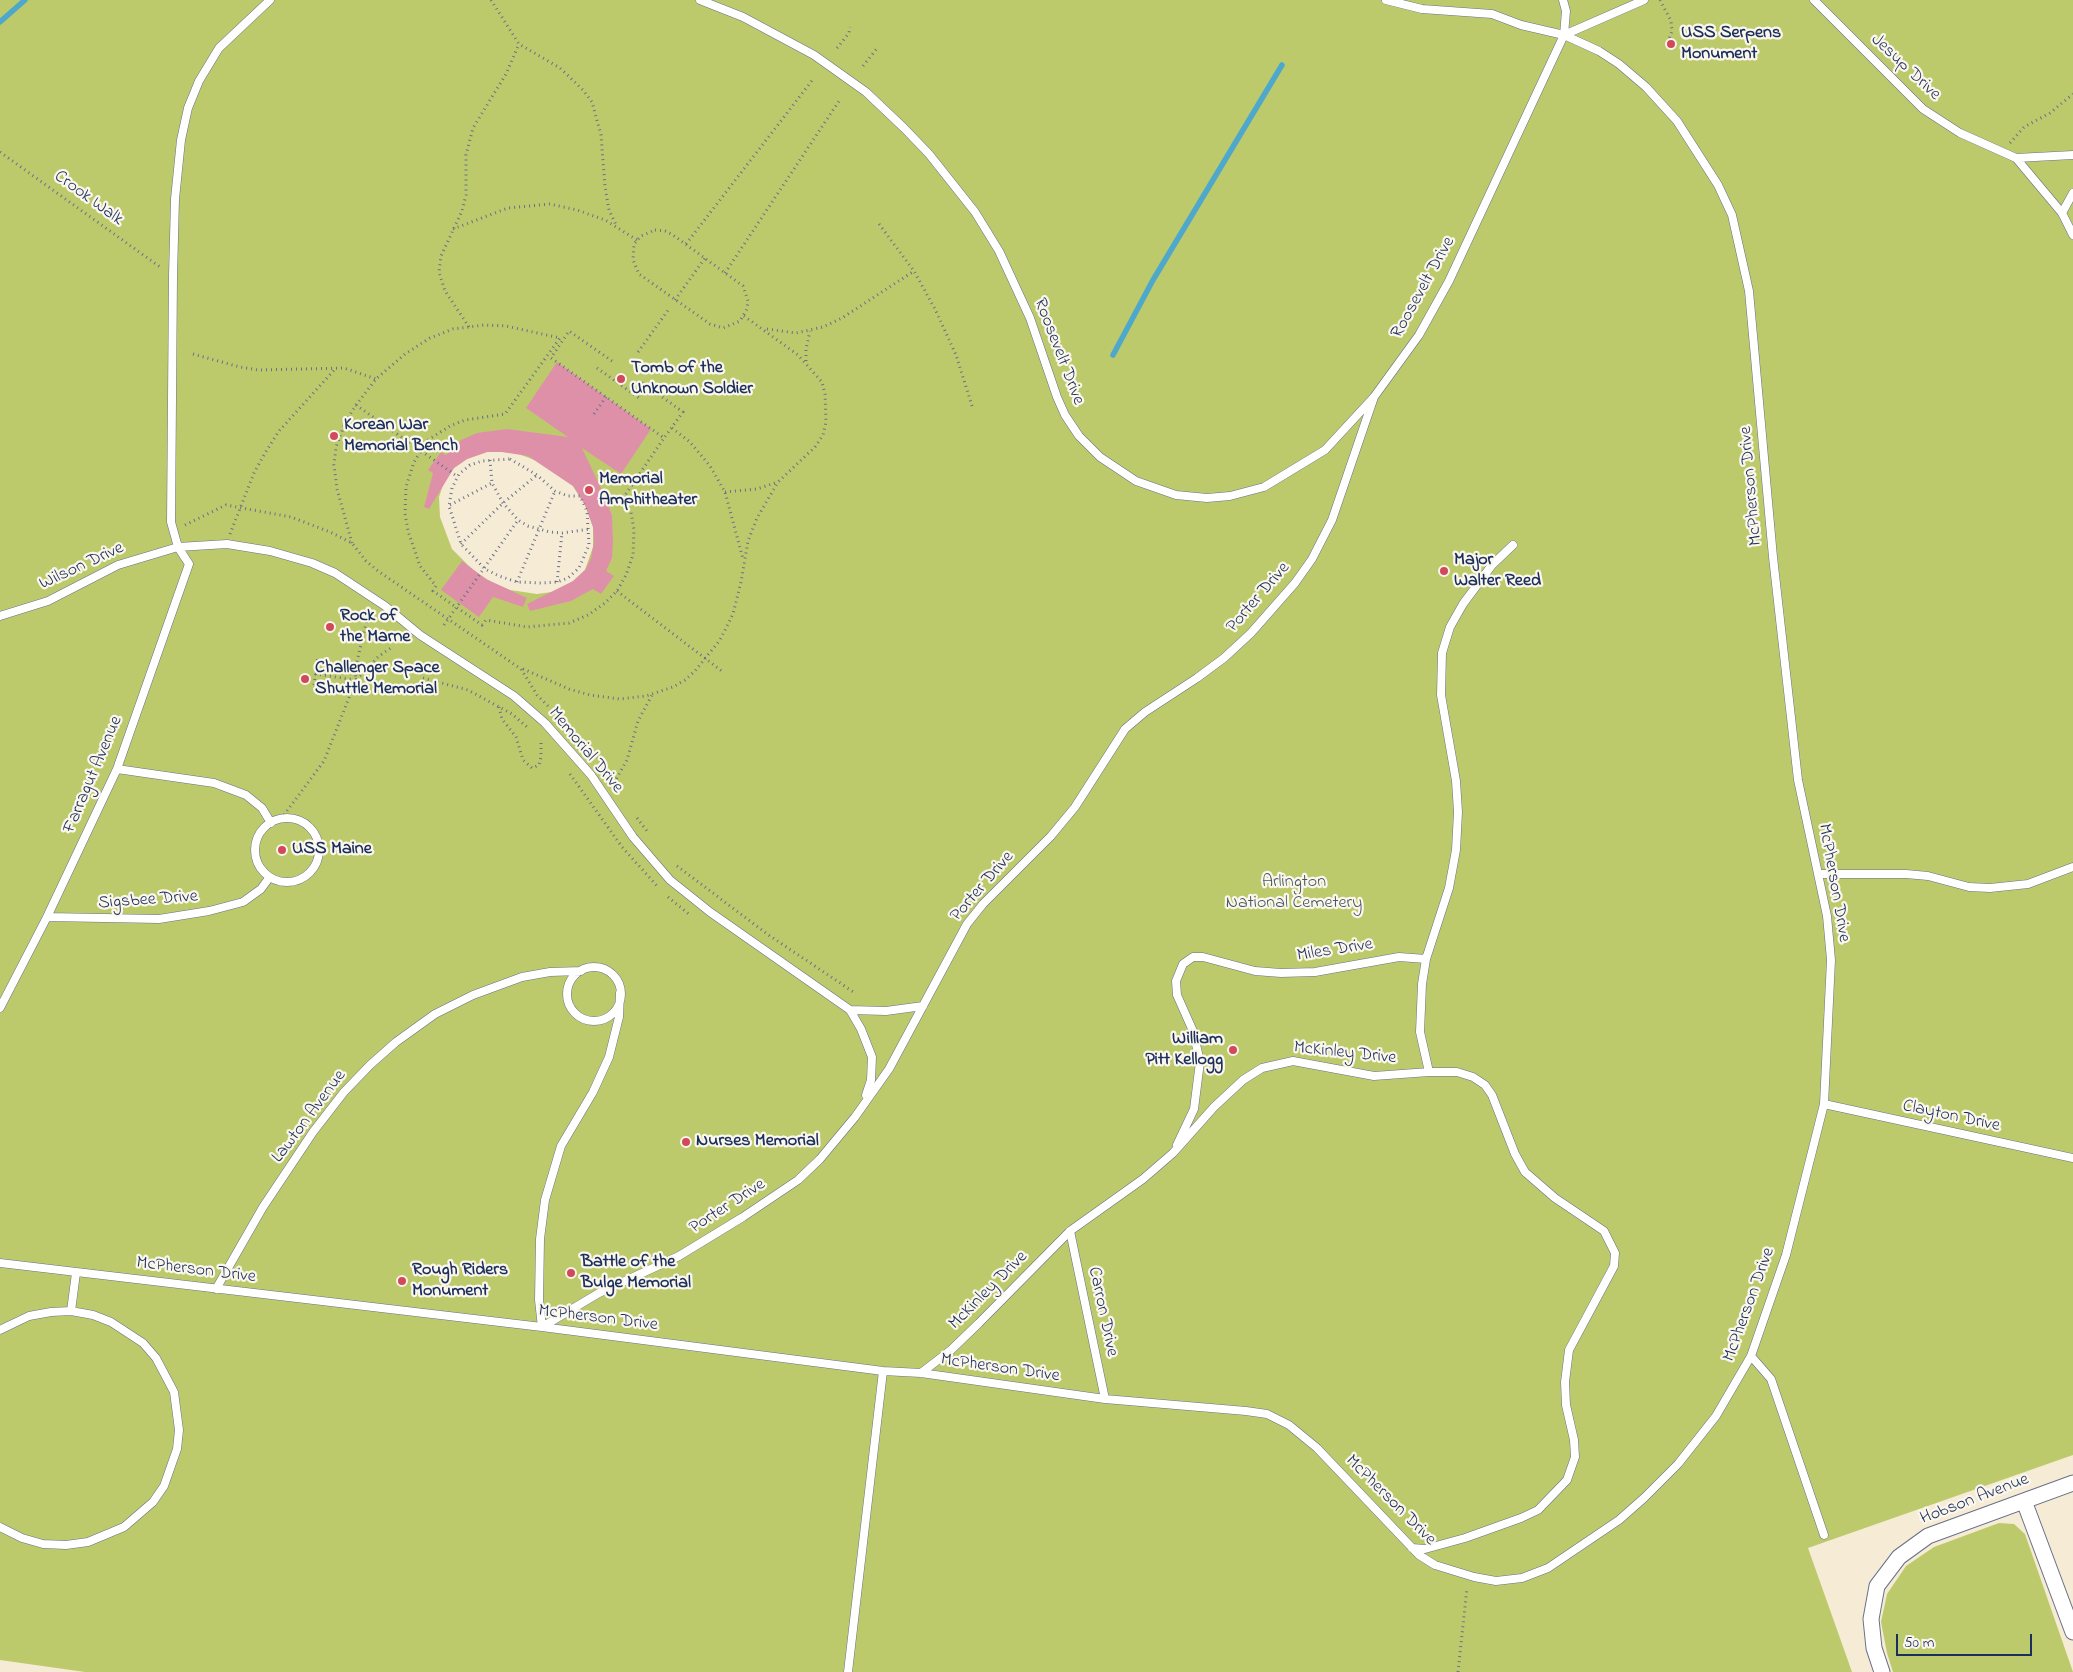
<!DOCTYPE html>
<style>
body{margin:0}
#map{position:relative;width:2073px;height:1672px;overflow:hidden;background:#f6ebd5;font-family:"Indie Flower",sans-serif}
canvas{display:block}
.scale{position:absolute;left:1896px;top:1634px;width:136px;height:22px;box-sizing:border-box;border:2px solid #1b2f5e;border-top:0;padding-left:6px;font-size:15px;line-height:18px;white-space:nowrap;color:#1b2f5e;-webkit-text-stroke:4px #fbf7ec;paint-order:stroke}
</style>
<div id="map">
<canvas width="2073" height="1672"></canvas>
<div class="scale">50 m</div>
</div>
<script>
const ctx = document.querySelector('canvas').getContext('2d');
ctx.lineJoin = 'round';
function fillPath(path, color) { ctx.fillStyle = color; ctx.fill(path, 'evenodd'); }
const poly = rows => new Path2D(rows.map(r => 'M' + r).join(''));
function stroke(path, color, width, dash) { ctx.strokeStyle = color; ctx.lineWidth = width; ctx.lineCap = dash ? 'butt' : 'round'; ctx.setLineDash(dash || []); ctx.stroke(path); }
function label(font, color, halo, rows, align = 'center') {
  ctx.font = font + ' "Indie Flower",sans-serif'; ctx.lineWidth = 4.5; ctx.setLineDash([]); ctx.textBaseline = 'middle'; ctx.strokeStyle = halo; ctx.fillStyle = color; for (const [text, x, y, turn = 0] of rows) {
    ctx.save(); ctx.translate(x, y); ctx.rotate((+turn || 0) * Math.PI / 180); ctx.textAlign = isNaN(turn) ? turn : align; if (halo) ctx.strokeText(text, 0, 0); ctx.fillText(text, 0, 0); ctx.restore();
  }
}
fillPath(poly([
 [0,0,2073,0,2073,1455,1808,1548,1852,1672,85,1672,0,1660],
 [502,452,516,453,537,461,573,486,585,505,593,527,593,547,585,570,569,585,552,592,537,594,510,590,491,582,473,570,452,549,440,517,439,497,444,482,454,468,467,459,487,452],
 [1999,1523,2014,1524,2025,1534,2073,1672,1893,1672,1887,1653,1881,1622,1887,1594,1906,1566,1934,1547]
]), '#bdca6b');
stroke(poly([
 [0,22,25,0],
 [1113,355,1153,280,1282,65]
]), '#4ea8cc', 5.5);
fillPath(poly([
 [557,362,651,429,621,474,582,448,607,501,612,516,613,543,612,558,606,571,614,576,601,594,593,589,571,601,530,611,527,604,573,581,585,570,591,558,594,542,593,527,585,505,573,486,528,456,502,452,487,452,467,459,454,468,429,509,424,507,433,473,428,470,441,452,446,455,461,440,477,433,507,429,568,437,526,408],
 [462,561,486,579,527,598,523,607,493,597,479,617,441,590]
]), '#df90a9');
const lane = poly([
 [700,0,743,17,814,55,866,92,904,128,929,154,975,212,999,251,1030,318,1057,397,1065,415,1079,436,1100,457,1136,481,1176,495,1207,498,1230,496,1264,487,1325,450,1374,397,1419,335,1449,281,1564,35,1566,11,1563,0],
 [1814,0,1923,109,1960,133,2016,158,2073,155],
 [1564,35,1644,0],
 [2016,158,2062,213,2073,235],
 [2062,213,2073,193],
 [0,616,48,601,118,565,178,547,227,544,270,551,312,563,335,573,385,606,420,635,514,696,545,723,591,775,633,837,670,880,710,912,850,1010,861,1029,872,1057,871,1080,866,1095],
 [117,769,214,783,246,795,262,808,271,823],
 '255 850a32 32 0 1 1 64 0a32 32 0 1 1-64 0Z',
 [1819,874,1906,874,1928,876,1969,887,1990,888,2028,884,2073,867],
 [47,917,159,919,209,911,243,902,261,889,269,878],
 '567 994a27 27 0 1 1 54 0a27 27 0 1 1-54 0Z',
 [620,993,619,1017,609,1057,593,1092,561,1146,545,1200,540,1239,539,1300,542,1327,599,1293,679,1256,743,1217,798,1180,820,1159,855,1117,889,1069,967,924,983,904,1051,836,1075,807,1125,729,1145,712,1197,678,1224,658,1251,633,1295,583,1312,559,1332,520,1374,397],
 [0,1008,47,917,117,769,189,564,178,547,171,522,173,276,175,199,181,140,188,108,199,81,219,48,270,0],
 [850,1010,886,1011,923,1006],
 [1429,1072,1420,1032,1422,984,1426,959,1449,888,1456,850,1458,812,1456,781,1441,695,1442,653,1450,627,1463,604,1492,565,1513,545],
 [1824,1104,2073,1158],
 [1177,1145,1194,1109,1200,1062,1193,1031,1177,995,1176,981,1183,964,1193,957,1203,957,1255,971,1281,973,1315,972,1399,957,1426,959],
 [1070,1231,1105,1399],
 [0,1263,542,1327,883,1371,921,1373,1105,1399,1246,1411,1267,1414,1289,1425,1317,1448,1419,1555,1435,1565,1474,1577,1496,1581,1522,1578,1548,1568,1619,1520,1644,1498,1678,1464,1716,1416,1751,1356,1786,1255,1824,1104,1831,960,1827,916,1798,780,1773,557,1749,291,1732,215,1718,185,1677,121,1646,87,1619,64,1599,51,1564,35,1521,25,1492,14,1422,9,1386,0],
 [216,1289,263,1207,313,1132,344,1092,370,1065,396,1042,435,1014,473,995,522,977,550,972,581,971],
 [71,1311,76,1273],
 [0,1330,29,1316,51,1312,71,1311,93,1315,111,1322,143,1343,156,1358,174,1392,179,1430,177,1449,164,1486,153,1502,124,1527,88,1542,66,1545,43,1544,22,1538,0,1527],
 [1751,1356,1771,1379,1824,1535],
 [921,1373,951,1350,979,1323,1070,1231,1143,1179,1173,1153,1214,1107,1243,1080,1262,1068,1293,1061,1374,1076,1429,1072,1457,1072,1473,1077,1485,1085,1492,1095,1515,1154,1525,1172,1555,1198,1604,1231,1615,1253,1614,1266,1569,1350,1565,1382,1566,1405,1574,1440,1575,1457,1567,1480,1538,1510,1521,1518,1465,1538,1425,1549,1412,1548],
 [848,1672,883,1371]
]);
const street = poly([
 [2024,1501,2073,1632],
 [1882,1672,1874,1648,1871,1619,1877,1586,1899,1557,1928,1536,2073,1483]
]);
stroke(lane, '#687188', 9);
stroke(street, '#687188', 17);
stroke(poly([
 [491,0,519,44,560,68,583,90,592,102,601,135,605,187,609,210,617,227],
 [1660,0,1671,21,1672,31,1669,39],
 [837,48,849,33,850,27],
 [863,66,878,47],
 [2010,143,2024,127,2050,113,2073,94],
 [0,152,160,267],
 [879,224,914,271,935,309,956,355,973,409],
 [453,229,508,208,550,204,577,210,605,220,637,240],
 [655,230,665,231,673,235,743,286,748,301,747,309,740,321,723,328,710,324,639,274,633,260,634,244,641,236,655,230],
 [686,244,814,78],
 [725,273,841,98],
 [675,300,705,258],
 [469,327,445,291,439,272,441,256,462,211,466,195,466,155,473,128,506,74,519,44],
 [767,329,796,333,823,327,842,318,914,271],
 [638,352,669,309],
 [193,354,240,367,258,370,344,368,376,379],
 [612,361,569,331,551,358,664,438,683,412,641,382],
 [806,361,806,349,810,331],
 [597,368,639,398],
 [356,405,458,477],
 [594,414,606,397],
 [672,428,690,442,710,466,725,492,743,559],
 [510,459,537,475,555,491,568,496,580,496,587,511,589,545,579,568,568,578,557,582,542,583,517,582,499,576,485,569,461,544,449,506,452,488,459,474,470,465,482,461,510,459],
 [490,460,492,483,503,503,518,520,528,526,550,532,562,533,590,529],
 [725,492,757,489,778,482],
 [450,505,492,483],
 [185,525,226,505,291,517,330,532,352,543,366,561,378,571,521,669,537,695,548,706],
 [230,534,254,473,265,453,279,431,336,368],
 [352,543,337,489,334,465,336,447,345,423,356,405,376,379,405,354,430,338,453,329,484,325,506,326,560,338,505,414,465,420,450,426,428,440,414,462,406,487,405,514,408,531,420,566,436,586,433,591,482,625,486,620,527,627,569,623,588,615,605,603,617,591,626,575,633,555,634,530,631,512,621,501,664,438],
 [461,544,503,503,537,475],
 [517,582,555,491],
 [557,582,562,533],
 [617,591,723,672],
 [444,625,518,520],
 [523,669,569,689,590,695,620,699,646,696,673,687,685,680,695,671,720,640,733,614,741,582,748,541,757,518,778,482,815,447,823,435,826,422,825,394,822,382,798,355,744,316],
 [315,674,356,680,355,670,368,615],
 [423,678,468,690,512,714,527,727],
 [314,685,318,656],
 [499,707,502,719,516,737,523,760,532,768,539,765,541,757,541,739],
 [559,718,597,756,617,788],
 [570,774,622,847,658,887],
 [614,783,627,760,638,721,652,695],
 [637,818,647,831],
 [281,819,324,761,356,680,379,656,391,648],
 [677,866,770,936,855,993],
 [668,897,690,915],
 [1458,1672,1467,1588]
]), '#687188', 3, [1, 4]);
stroke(lane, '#fff', 8);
stroke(street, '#fff', 15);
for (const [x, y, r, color] of [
 [1671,44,5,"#d1495b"],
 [621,379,5,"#d1495b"],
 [334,436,5,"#d1495b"],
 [589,490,5,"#d1495b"],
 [1444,571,5,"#d1495b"],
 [330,627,5,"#d1495b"],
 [305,679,5,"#d1495b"],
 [282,850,5,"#d1495b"],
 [1233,1050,5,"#d1495b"],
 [686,1142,5,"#d1495b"],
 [571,1273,5,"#d1495b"],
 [402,1281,5,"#d1495b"]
]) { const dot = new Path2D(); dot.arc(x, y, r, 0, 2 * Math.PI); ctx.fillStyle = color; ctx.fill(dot); stroke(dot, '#fbf7ec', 2); }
label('bold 18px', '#1b2f5e', '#fbf7ec', [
 ["USS Serpens",1681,34],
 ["Monument",1681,55],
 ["Tomb of the",631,369],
 ["Unknown Soldier",631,390],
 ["Korean War",344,426],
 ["Memorial Bench",344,447],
 ["Memorial",599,480],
 ["Amphitheater",599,501],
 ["Major",1454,561],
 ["Walter Reed",1454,582],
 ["Rock of",340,617],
 ["the Marne",340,638],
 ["Challenger Space",315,669],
 ["Shuttle Memorial",315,690],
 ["USS Maine",292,850],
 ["William",1223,1040,"right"],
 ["Pitt Kellogg",1223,1061,"right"],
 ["Nurses Memorial",696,1142],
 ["Battle of the",581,1263],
 ["Bulge Memorial",581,1284],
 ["Rough Riders",412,1271],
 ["Monument",412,1292]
], 'left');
label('18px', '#1b2f5e', '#fbf7ec', [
 ["Jesup Drive",1905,68,43],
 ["Crook Walk",88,199,36],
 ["Roosevelt Drive",1424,288,-61],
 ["Roosevelt Drive",1058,352,69],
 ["McPherson Drive",1752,486,-95],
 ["Wilson Drive",82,567,-25],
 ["Porter Drive",1259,598,-49],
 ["Memorial Drive",585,751,50],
 ["Farragut Avenue",94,775,-67],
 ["McPherson Drive",1833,883,80],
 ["Porter Drive",983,887,-49],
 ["Sigsbee Drive",148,901,-4],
 ["Miles Drive",1335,951,-9],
 ["McKinley Drive",1345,1054,6],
 ["Lawton Avenue",310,1117,-53],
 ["Clayton Drive",1951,1117,12],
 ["Porter Drive",728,1207,-33],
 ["McPherson Drive",196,1271,7],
 ["McKinley Drive",989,1291,-45],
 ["McPherson Drive",1750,1305,-70],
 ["Carron Drive",1102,1312,78],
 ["McPherson Drive",598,1319,7],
 ["McPherson Drive",1000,1369,8],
 ["Hobson Avenue",1975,1500,-21],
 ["McPherson Drive",1390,1501,45]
]);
label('18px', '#445661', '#fbf7ec', [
 ["Arlington",1294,883],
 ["National Cemetery",1294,904]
]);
</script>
